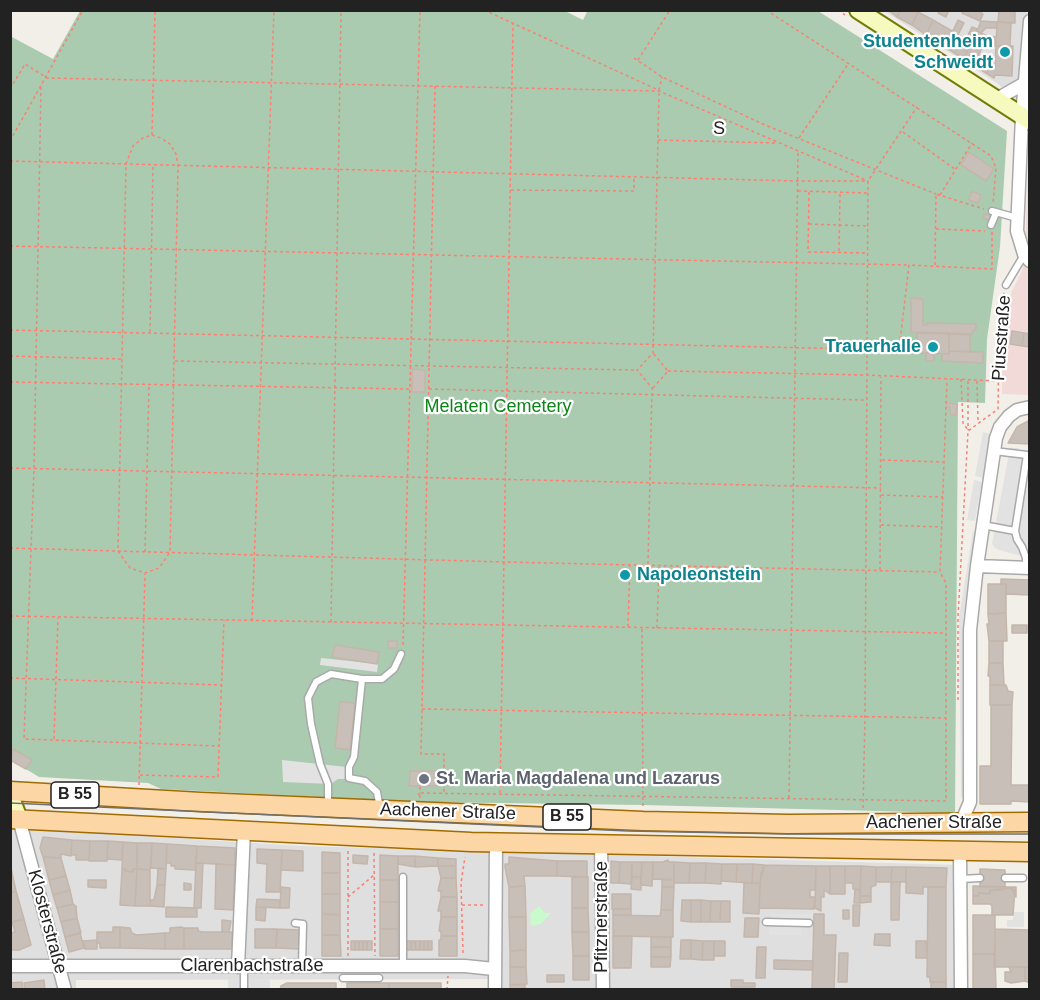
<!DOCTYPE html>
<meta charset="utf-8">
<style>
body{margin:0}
#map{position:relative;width:1040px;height:1000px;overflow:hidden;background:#f2efe9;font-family:Arial,sans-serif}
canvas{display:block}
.frame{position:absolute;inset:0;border:12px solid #222;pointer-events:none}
</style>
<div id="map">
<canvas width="1040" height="1000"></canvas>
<div class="frame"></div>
</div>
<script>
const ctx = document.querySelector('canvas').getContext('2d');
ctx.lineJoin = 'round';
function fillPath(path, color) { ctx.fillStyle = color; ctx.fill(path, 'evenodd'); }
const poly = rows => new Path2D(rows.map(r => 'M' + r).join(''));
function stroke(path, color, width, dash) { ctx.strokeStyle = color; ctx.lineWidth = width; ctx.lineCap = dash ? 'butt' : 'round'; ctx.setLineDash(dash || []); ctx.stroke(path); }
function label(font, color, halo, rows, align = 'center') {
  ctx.font = font + ' Arial,sans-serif'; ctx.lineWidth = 4.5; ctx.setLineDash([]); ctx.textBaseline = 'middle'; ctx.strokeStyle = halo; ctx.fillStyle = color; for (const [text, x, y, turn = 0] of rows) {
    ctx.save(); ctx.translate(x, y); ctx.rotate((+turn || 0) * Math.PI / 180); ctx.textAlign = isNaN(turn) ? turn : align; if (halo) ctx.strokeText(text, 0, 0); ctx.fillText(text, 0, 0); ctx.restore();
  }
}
fillPath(poly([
 [884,11,1029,11,1029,108,995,82],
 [10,828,303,846,959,865,960,989,490,990,490,979,76,980,76,989,11,989]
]), '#e0dfdf');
fillPath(poly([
 [1029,134,1029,395,1002,394,1002,372,1011,293,1022,271,1025,247]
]), '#f2dad9');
fillPath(poly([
 [563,10,583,20,588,10,818,11,1007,131,1000,247,987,339,985,403,958,402,955,813,643,805,420,802,161,789,148,783,39,777,11,760,10,36,53,59,80,11]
]), '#aacbaf');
fillPath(poly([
 [539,906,545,913,551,913,541,924,531,926,530,914]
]), '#c8facc');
fillPath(poly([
 [983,432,990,434,983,478,975,476],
 [1010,448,1018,448,1020,453,1029,454,1029,556,1021,556,996,549,992,544],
 [974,480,982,482,975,521,967,520],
 [973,531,976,532,963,620,965,797,961,797,959,617],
 [321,658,378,664,377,672,320,665],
 [282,760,347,767,349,779,338,779,331,784,283,782],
 [1013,912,1024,912,1024,927,1007,927,1007,920,1013,920],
 [771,914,813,914,813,920,771,919],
 [769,927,801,927,801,935,769,935],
 [228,979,270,979,270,989,228,989]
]), '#e2e2e2');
const building = poly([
 [888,10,900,10,897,17,888,10],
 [900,10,918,12,912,25,897,17,900,10],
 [939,10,949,10,946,17,938,13,939,10],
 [963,10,977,10,983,14,980,21,962,13,963,10],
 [999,10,1015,10,1015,23,998,22,999,10],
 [918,12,933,20,926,35,912,25,918,12],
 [933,20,952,31,945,47,926,35,933,20],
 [958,20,964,23,958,35,966,39,972,27,977,29,964,59,945,47,958,20],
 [981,21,997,22,997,28,986,28,981,33,977,31,981,21],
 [997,22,1011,23,1010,46,996,46,997,22],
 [977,31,987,36,978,57,993,67,995,67,996,46,1013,46,1012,76,995,75,994,78,964,59,977,31],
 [987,36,996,37,996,46,984,44,987,36],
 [969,152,994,169,986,181,961,165,969,152],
 [972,191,981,195,978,203,969,200,972,191],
 [984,214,994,217,992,221,983,218,984,214],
 [911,298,923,299,923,325,927,325,927,323,976,324,976,330,973,330,972,334,911,332,911,298],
 [1012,331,1024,333,1022,346,1010,344,1012,331],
 [917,333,949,334,949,354,917,353,917,333],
 [1024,333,1030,334,1030,347,1022,346,1024,333],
 [949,334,970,335,970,352,949,351,949,334],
 [949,351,983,352,983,363,942,361,942,354,949,354,949,351],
 [926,353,934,353,934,361,926,361,926,353],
 [412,369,425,370,425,392,412,392,412,369],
 [947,403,957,404,956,415,950,414,950,407,947,407,947,403],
 [1030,420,1030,444,1008,443,1017,427,1030,420],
 [1001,579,1030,580,1030,595,1006,594,1006,584,1001,584,1001,579],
 [988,584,1006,584,1006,613,988,614,988,584],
 [1006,613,1007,641,989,641,987,624,989,624,988,614,1006,613],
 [1012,625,1027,625,1027,633,1012,633,1012,625],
 [388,641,397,641,397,648,388,648,388,641],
 [989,641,1003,641,1003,663,989,663,989,641],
 [335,645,379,652,377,664,332,657,335,645],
 [989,663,1003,663,1004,685,990,685,990,676,988,676,989,663],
 [990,685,1006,685,1008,691,1013,692,1012,705,990,705,990,685],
 [340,702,355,703,350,750,335,748,340,702],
 [991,705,1012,705,1011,785,1030,785,1030,802,1011,801,1011,804,980,804,980,766,991,766,991,705],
 [13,749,32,760,26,769,10,760,13,749],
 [410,771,438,771,438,786,409,786,410,771],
 [43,837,72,840,71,856,61,854,61,858,43,857,40,848,43,837],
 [72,840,90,841,89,860,76,860,76,855,71,855,72,840],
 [90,841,108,841,107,861,89,861,90,841],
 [108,841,123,842,122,860,107,859,108,841],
 [123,842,137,843,137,869,133,869,133,872,125,871,125,869,122,869,123,842],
 [137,843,152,843,150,870,137,869,137,843],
 [152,843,167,844,166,869,151,868,152,843],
 [167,844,197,846,195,870,175,869,175,866,171,866,171,863,166,863,167,844],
 [197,846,235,848,235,865,196,863,197,846],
 [257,849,282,850,280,892,266,892,267,864,257,863,257,849],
 [282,850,303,851,303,871,281,870,282,850],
 [322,852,340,853,340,873,322,873,322,852],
 [353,855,368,856,367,864,353,863,353,855],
 [380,855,398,856,398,880,380,880,380,855],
 [398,856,415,856,415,867,398,864,398,856],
 [415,856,438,858,438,866,415,867,415,856],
 [43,857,61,858,66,876,49,880,43,857],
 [509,857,557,861,557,876,524,876,525,886,509,887,505,867,505,864,509,864,509,857],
 [438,858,456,859,456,866,438,866,438,858],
 [668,860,669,862,674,862,674,880,653,879,653,862,663,862,668,860],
 [557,861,587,861,587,877,557,876,557,861],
 [611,861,620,862,619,883,611,883,611,861],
 [620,862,632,862,631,884,619,883,620,862],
 [632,862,642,862,641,877,632,877,632,862],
 [642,862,653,862,652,886,641,885,642,862],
 [674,862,690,863,689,883,674,883,674,862],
 [196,863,203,863,201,908,194,908,196,863],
 [690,863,706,863,705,883,689,883,690,863],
 [706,863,722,864,721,884,705,883,706,863],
 [216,864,235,865,233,910,215,909,216,864],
 [722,864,737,864,736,882,721,881,722,864],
 [737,864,753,864,752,883,736,882,737,864],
 [753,864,764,865,760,883,752,883,753,864],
 [764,865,816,866,815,890,810,890,810,897,815,897,814,909,759,908,761,872,763,872,764,865],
 [438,866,456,866,456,878,441,878,438,866],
 [816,866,830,866,830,894,824,890,824,897,821,897,821,911,815,908,816,866],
 [830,866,845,866,845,894,830,894,830,866],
 [845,866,861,866,860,890,853,889,853,883,845,883,845,866],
 [861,866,876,867,876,885,871,887,871,896,860,896,861,866],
 [876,867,892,867,891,882,876,882,876,867],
 [892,867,906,867,906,882,891,882,892,867],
 [906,867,947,868,946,887,923,887,923,894,906,893,906,867],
 [11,868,16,891,10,893,10,868,11,868],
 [158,868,166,869,165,885,157,885,158,868],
 [122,869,125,869,125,871,133,872,133,869,137,869,135,906,120,905,122,869],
 [137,869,150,870,150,906,135,906,137,869],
 [980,869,1005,870,1005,887,980,887,980,869],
 [322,873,340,873,340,894,322,894,322,873],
 [66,876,70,890,53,895,49,880,66,876],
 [572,877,588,877,588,908,572,908,572,877],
 [632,877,641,877,641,890,631,889,632,877],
 [441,878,456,878,457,897,441,897,441,891,438,891,441,878],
 [662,879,674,880,674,887,662,887,662,879],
 [88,880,106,880,106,888,88,887,88,880],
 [380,880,398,880,398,902,380,902,380,880],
 [891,882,900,882,899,920,891,920,891,882],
 [184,883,191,884,191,890,184,890,184,883],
 [744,883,760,883,759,914,743,913,744,883],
 [157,885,165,885,164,907,150,906,151,900,154,900,157,885],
 [525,886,526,917,509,917,509,887,525,886],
 [973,886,1016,887,1016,897,1012,888,990,890,990,894,979,893,978,896,973,896,973,886],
 [281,887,290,888,289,908,280,908,281,887],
 [662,887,674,887,673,910,661,910,662,887],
 [928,887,946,887,946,982,930,982,930,977,927,977,928,887],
 [1002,888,1012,888,1012,890,1015,890,1013,915,992,915,992,906,990,904,973,904,973,896,978,896,979,893,990,894,990,890,1002,890,1002,888],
 [855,889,860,890,860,903,854,903,855,889],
 [70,890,73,904,57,908,53,895,70,890],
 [16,891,24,919,10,923,10,893,16,891],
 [322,894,340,894,340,915,322,914,322,894],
 [612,894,631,894,631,909,612,909,612,894],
 [860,896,871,896,871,902,860,903,860,896],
 [441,897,457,897,457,917,441,917,441,911,438,911,441,897],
 [257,899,280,900,280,908,256,907,257,899],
 [682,900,691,900,691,922,681,921,682,900],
 [691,900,701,900,701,922,691,922,691,900],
 [701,900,711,901,710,922,701,922,701,900],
 [711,901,721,901,720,922,710,922,711,901],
 [721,901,730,901,730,922,720,922,721,901],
 [380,902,398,902,398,929,380,929,380,902],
 [73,904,76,906,77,918,61,922,57,908,73,904],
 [853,905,860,905,859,926,853,926,853,905],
 [166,907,197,908,197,917,166,917,166,907],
 [256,907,266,908,265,921,256,920,256,907],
 [572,908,588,908,589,932,572,932,572,908],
 [613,909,631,909,631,915,613,915,613,909],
 [661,910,673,910,673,937,613,936,613,915,660,916,661,910],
 [843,910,849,910,849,919,843,919,843,910],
 [322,914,340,915,340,935,322,935,322,914],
 [814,914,824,914,824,935,836,935,834,990,812,990,814,914],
 [973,915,995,915,995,954,973,954,973,915],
 [441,917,457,917,457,936,441,936,441,931,439,931,441,917],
 [509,917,526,917,526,950,510,951,509,917],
 [77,918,81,933,65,937,61,922,77,918],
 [745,918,759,918,758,937,744,937,745,918],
 [24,919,31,945,19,950,11,950,10,933,15,932,12,922,24,919],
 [222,920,231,921,229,932,222,932,222,920],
 [113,927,120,927,120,948,100,948,100,943,97,943,97,932,113,932,113,927],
 [120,927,130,928,132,933,136,935,165,933,165,949,120,948,120,927],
 [181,927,184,928,184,949,165,949,165,933,170,933,170,928,181,927],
 [184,928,198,928,198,931,202,932,232,932,232,949,184,949,184,928],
 [255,929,277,929,276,948,255,948,255,929],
 [277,929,299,930,299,949,276,948,277,929],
 [380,929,398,929,398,956,380,956,380,929],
 [995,929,1030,930,1030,967,994,967,995,929],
 [572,932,589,932,589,956,573,956,572,932],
 [80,933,84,948,69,952,65,937,80,933],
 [875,934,890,934,890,946,874,945,875,934],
 [322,935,340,935,341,956,322,956,322,935],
 [441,936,457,936,457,956,439,956,439,940,441,940,441,936],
 [613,936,632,936,631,968,613,968,613,936],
 [651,937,671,937,671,947,651,947,651,937],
 [97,940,97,949,85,949,83,941,97,940],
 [681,940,691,940,691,959,680,959,681,940],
 [691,940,703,941,702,960,691,959,691,940],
 [351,941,355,941,355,950,351,950,351,941],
 [355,941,359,941,359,950,355,950,355,941],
 [359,941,363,941,363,950,359,950,359,941],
 [363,941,367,941,367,950,363,950,363,941],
 [367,941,372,941,372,950,367,950,367,941],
 [407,941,411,941,411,950,407,950,407,941],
 [411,941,415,941,416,950,411,950,411,941],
 [415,941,420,941,420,950,416,950,415,941],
 [420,941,424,941,424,950,420,950,420,941],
 [424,941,428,941,428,950,424,950,424,941],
 [428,941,432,941,432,950,428,950,428,941],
 [703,941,714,941,714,960,702,960,703,941],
 [714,941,725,941,725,956,714,956,714,941],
 [916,941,926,941,927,958,916,958,916,941],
 [651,947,671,947,671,957,651,957,651,947],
 [757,947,766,947,765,978,756,978,757,947],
 [526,950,526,967,510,967,510,951,526,950],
 [839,953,848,953,847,982,838,982,839,953],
 [973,954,995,954,996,990,973,990,973,954],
 [573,956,589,956,589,980,573,980,573,956],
 [651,957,671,957,670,967,651,967,651,957],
 [774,960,813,961,813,970,774,969,774,960],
 [510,967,526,967,527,984,510,985,510,967],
 [1009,967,1025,967,1025,981,1011,983,1005,981,1005,972,1011,972,1009,967],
 [1025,967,1030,967,1030,983,1025,981,1025,967],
 [547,975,564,975,564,982,547,982,547,975],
 [44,980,45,990,25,990,24,983,44,980],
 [731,980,743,980,743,983,755,983,755,987,731,987,731,980],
 [22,982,23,990,10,990,10,983,22,982],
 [931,982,946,982,946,990,931,990,931,982],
 [287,983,336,983,336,990,280,990,281,986,287,983],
 [347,983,389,983,389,990,347,990,347,983],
 [389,983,441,983,441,990,389,990,389,983],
 [525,984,525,990,510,990,510,985,525,984]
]);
fillPath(building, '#c7bfb8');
stroke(building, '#c4b6ab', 1.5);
const lane = poly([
 [992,211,1017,218],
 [991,225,996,213],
 [1006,285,1024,255],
 [994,451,1027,455,1015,531,1017,539,1022,547,1026,558,1026,568],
 [983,525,1015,531],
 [328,805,328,784,320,764,311,724,308,698,316,682,331,674,362,679],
 [380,809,377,792,365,781,349,778,349,767,354,757,362,679,382,679,394,669,401,654],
 [1005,878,1023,878],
 [960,879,980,878],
 [766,922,809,923],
 [295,923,303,924,302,966],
 [403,966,403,877],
 [343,978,379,978],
 [244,990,244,967]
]);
const street = poly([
 [1030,21,1022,116,1017,231,1024,254,1030,261],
 [997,99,1025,83],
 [977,566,1030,568],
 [19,819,65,990],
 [961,823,970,802,970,630,977,566,996,438,1000,427,1009,416,1017,410,1030,407],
 [601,844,603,990],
 [960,851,961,990],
 [10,966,465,966,494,969],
 [238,967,244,830],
 [495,990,496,842]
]);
const secondary = poly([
 [858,10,1030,121],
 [10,795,19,819]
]);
const primary = poly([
 [10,791,201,802,643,821,788,824,1030,822],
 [10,819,471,842,1030,852]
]);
stroke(lane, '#a9a9a9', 9);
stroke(street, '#a9a9a9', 15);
stroke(secondary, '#707d05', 20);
stroke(primary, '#a06b00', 21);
stroke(poly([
 [484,10,656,89],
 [766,10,991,156,996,168,993,204],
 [838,10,845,15],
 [634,58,662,77,765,125,936,194],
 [638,60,670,10],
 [435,86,421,754,444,754,444,792],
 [41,87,34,469,24,739,219,746],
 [10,89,25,64,47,78,659,91,868,181],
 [659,90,662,77],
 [903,132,956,170],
 [152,135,161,138,170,144,176,154,178,166,170,552,159,568,145,573,130,568,118,551,126,164,133,146,143,138,152,135],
 [152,135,155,10],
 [799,138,848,64],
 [658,140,776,143],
 [10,141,83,10],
 [10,161,797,181,867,181],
 [511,190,634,191,634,178],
 [798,191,868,193],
 [809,192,808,252,867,253],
 [940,195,972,143],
 [809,224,867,226],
 [936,229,985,231],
 [10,246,909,265],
 [839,251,840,193],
 [935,265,936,194,984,209],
 [10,330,899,350,909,265,992,269,992,232],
 [150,332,153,165],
 [10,356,121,359],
 [175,361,635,370],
 [668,371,866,375,998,381],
 [961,379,963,423,968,430],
 [968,381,968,430],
 [977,381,978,421],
 [10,382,409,389],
 [653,388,668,371,653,353],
 [429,389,865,400],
 [882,460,943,462],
 [10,468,881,488],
 [881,495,943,497],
 [881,525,942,527],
 [10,548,504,562,939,572],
 [145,552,149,385],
 [648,564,652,388,637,370,653,353,659,92],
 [880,570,881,377],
 [10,616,945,633],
 [252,621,274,10],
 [331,622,341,10],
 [628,627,630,566],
 [657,628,659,567],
 [642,629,643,808],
 [403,645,420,10],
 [10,678,222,685],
 [958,700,958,617,968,431,998,409,999,335,1004,291],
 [422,709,945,718],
 [54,739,58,618],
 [140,775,218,777,224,620],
 [139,785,145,574],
 [500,793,513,24],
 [418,795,420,793,420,786],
 [420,798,420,793,946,801,946,583,940,572,947,379],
 [789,798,798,152],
 [863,808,865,716,868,181,917,107],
 [374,853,375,956],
 [348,897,374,875],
 [462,905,484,905],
 [463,953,461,883,465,857],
 [348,956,348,850],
 [447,990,448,976]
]), '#fa8072', 1.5, [3, 3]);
stroke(lane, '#fff', 6);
stroke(street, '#fff', 12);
stroke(secondary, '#f7fabf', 16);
stroke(primary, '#fcd6a4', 18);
stroke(poly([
 [10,803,628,831,789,834,1030,834]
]), '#707070', 1.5);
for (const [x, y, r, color] of [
 [1005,52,6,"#0f9aa8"],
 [933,347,6,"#0f9aa8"],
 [625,575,6,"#0f9aa8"],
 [424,779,6,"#6b7280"]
]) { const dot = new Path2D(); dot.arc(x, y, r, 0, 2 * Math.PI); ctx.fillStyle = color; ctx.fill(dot); stroke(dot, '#fff', 2); }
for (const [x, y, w] of [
 [75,795,48],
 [567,817,48]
]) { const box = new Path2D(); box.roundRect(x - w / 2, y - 13, w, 26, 4.5); ctx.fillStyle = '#fff'; ctx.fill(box); stroke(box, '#222', 1.5); }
label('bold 16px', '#222', null, [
 ["B 55",75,795],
 ["B 55",567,817]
]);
label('bold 18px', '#0d838f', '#fff', [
 ["Studentenheim",993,42],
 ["Schweidt",993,63],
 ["Trauerhalle",921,347],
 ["Napoleonstein",637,575,"left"]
], 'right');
label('18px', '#222', '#fff', [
 ["S",719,129,1],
 ["Piusstraße",1002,338,-86],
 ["Aachener Straße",448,812,2],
 ["Aachener Straße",934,823],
 ["Pfitznerstraße",602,917,-90],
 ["Klosterstraße",47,922,75],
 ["Clarenbachstraße",252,966]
]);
label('18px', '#0c8416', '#fff', [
 ["Melaten Cemetery",498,407]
]);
label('bold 18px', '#5b616d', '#fff', [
 ["St. Maria Magdalena und Lazarus",436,779]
], 'left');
</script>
